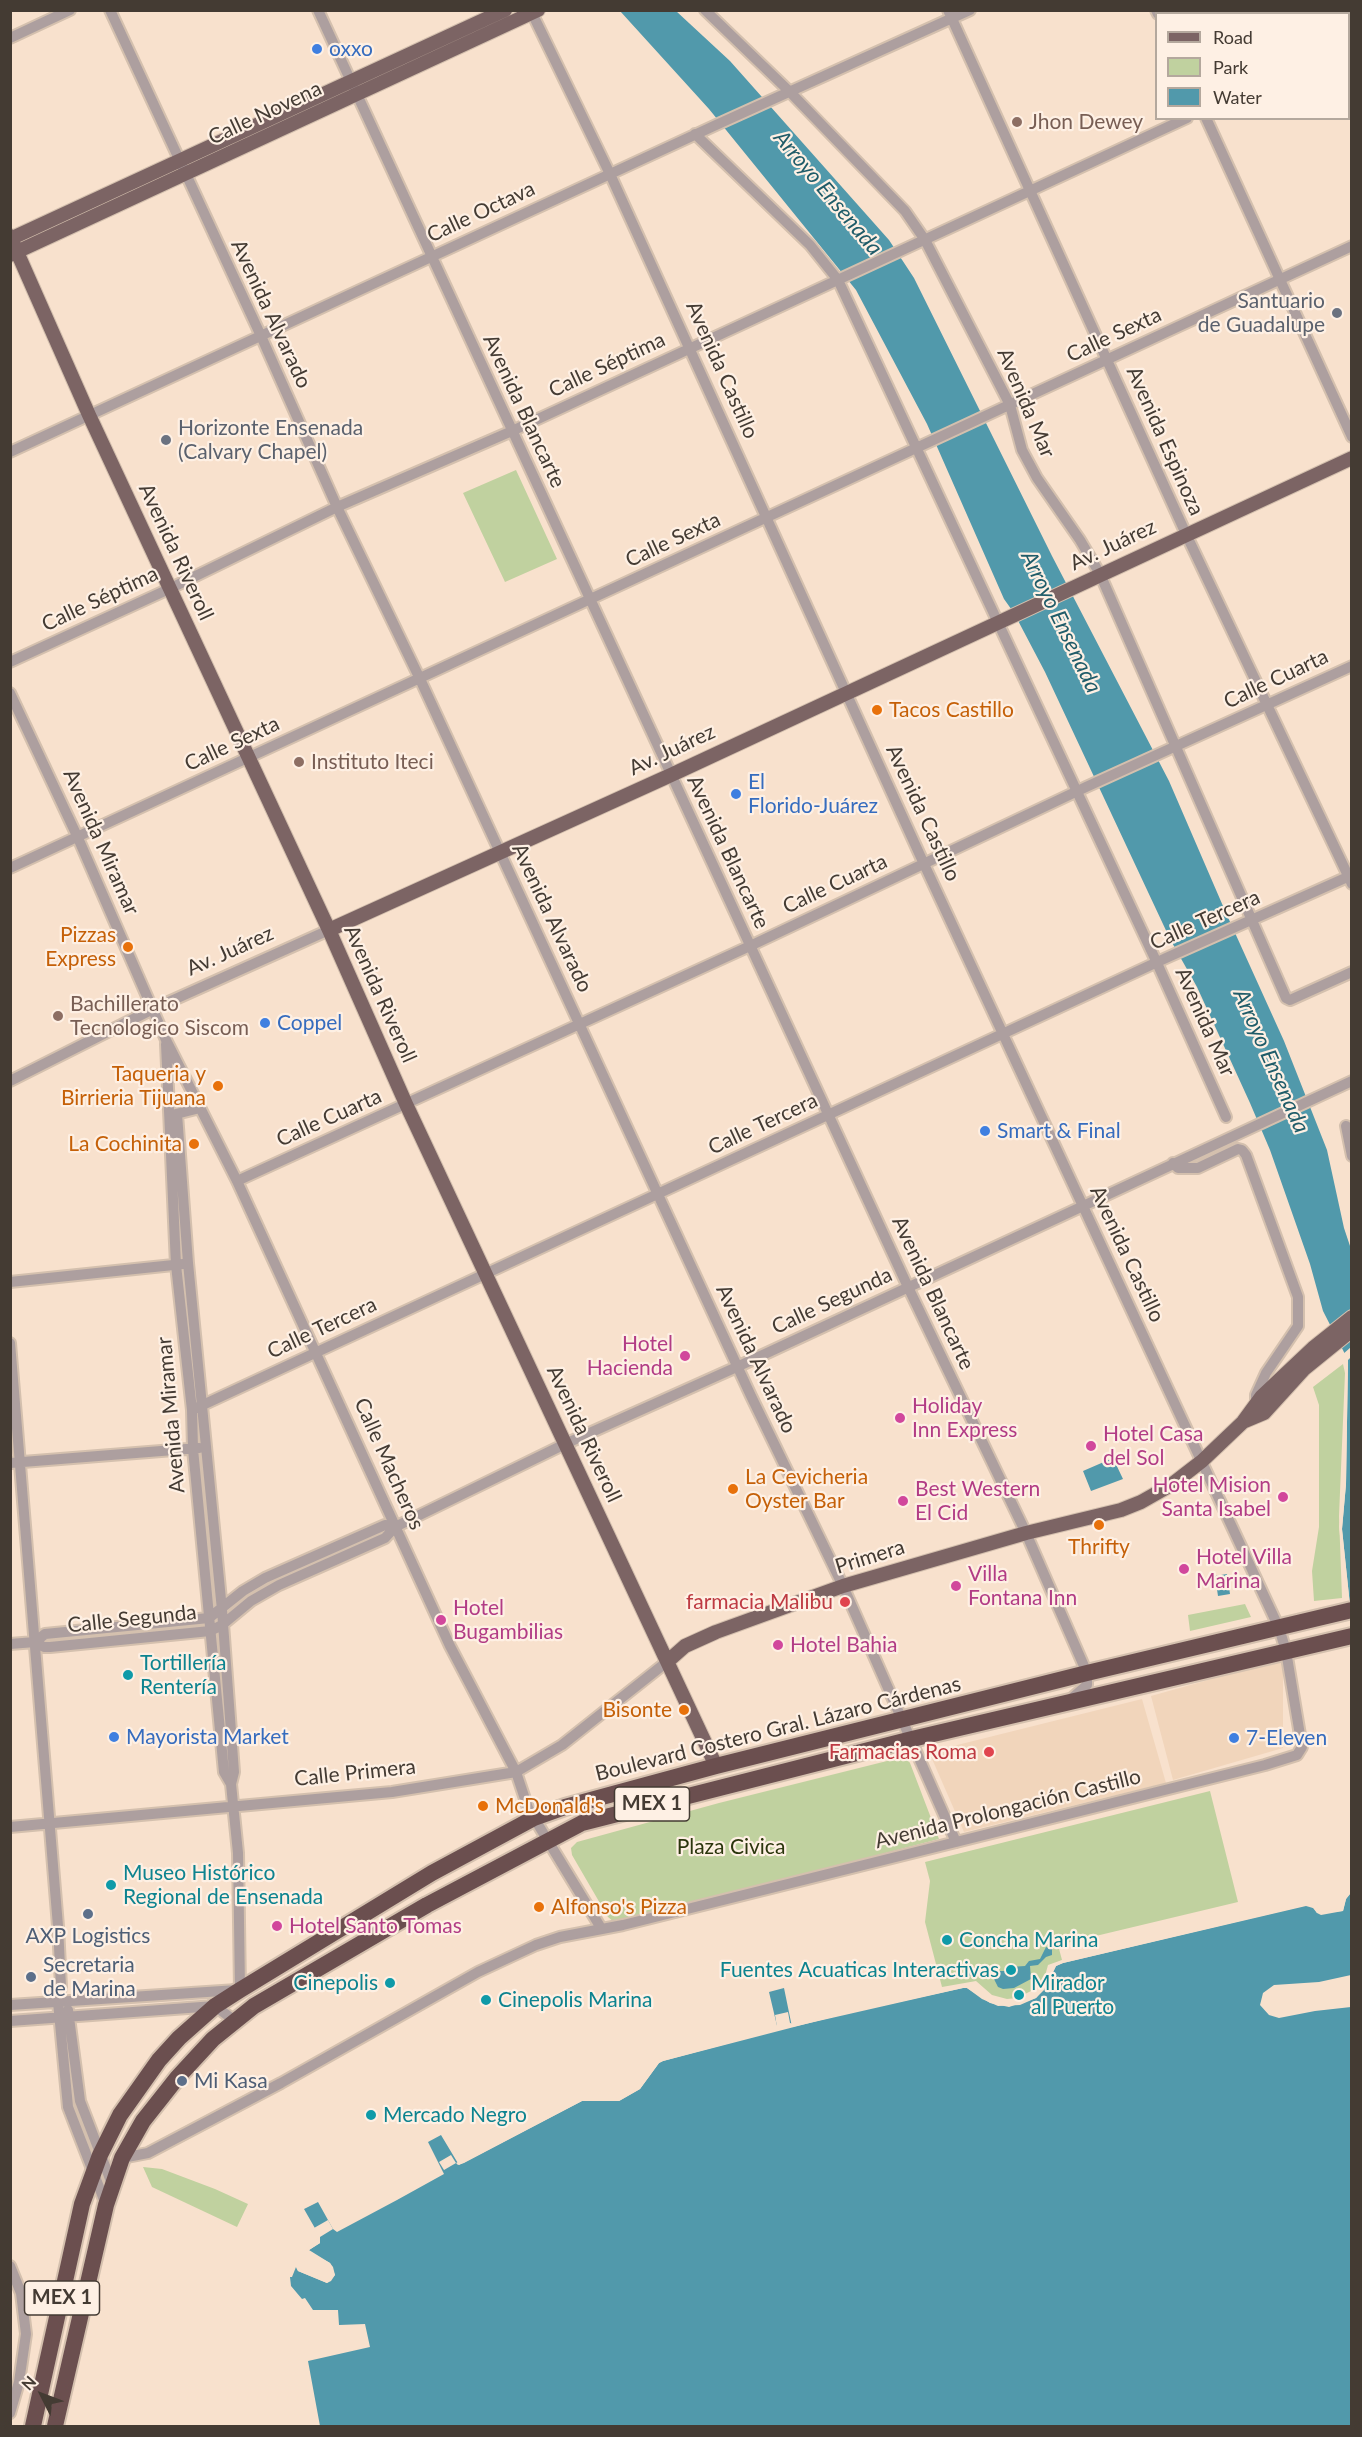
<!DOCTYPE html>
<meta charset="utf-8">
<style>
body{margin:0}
#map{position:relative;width:1362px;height:2437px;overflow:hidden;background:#f8e1cd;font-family:Lato,sans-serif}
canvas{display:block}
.frame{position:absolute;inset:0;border:12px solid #443b33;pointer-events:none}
.legend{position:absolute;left:1155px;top:12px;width:195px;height:108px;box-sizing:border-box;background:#fef0e4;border:2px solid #b4a89d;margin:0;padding:8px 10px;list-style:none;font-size:18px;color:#443b33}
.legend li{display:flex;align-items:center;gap:12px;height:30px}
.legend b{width:30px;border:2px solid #b4a89d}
.north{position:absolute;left:12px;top:2365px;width:60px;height:60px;-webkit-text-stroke:4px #fef0e4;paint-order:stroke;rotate:312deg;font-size:16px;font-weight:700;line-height:24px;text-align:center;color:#443b33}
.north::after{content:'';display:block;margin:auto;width:21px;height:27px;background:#443b33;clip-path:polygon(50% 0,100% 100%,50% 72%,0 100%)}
</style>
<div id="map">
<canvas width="1362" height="2437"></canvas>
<div class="frame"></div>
<ul class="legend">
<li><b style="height:8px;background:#7c6464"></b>Road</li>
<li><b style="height:16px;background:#c0d19f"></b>Park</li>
<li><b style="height:16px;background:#5199ab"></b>Water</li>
</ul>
<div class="north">N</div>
</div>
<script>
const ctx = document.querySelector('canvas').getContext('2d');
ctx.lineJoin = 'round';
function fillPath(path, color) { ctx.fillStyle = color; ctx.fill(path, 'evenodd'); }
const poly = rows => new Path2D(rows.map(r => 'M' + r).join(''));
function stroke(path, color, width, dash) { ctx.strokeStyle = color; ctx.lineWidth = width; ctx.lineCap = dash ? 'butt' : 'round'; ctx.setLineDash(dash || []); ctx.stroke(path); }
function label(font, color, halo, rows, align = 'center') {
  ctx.font = font + ' Lato,sans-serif'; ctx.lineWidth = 4.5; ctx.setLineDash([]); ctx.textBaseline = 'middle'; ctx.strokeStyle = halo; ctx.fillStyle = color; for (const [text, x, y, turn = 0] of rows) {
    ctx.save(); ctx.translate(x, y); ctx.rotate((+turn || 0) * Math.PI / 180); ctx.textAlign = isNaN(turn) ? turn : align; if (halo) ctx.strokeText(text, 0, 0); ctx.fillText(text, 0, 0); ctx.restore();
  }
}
fillPath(poly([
 [1283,1659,1283,1748,1173,1780,1151,1696],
 [1142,1699,1166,1783,964,1832,929,1752]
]), '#f1d5bb');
fillPath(poly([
 [516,470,557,559,505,582,463,493],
 [1343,1364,1345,1373,1339,1516,1342,1598,1314,1601,1312,1571,1319,1527,1319,1405,1313,1387],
 [1245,1604,1251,1617,1190,1631,1188,1615],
 [899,1758,906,1758,910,1763,939,1839,623,1922,614,1922,608,1917,572,1855,571,1848,577,1842,719,1803],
 [1210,1791,1238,1902,1058,1945,1062,1960,1048,1965,1045,1976,1039,1984,1031,1991,1017,1998,1007,1999,992,1995,976,1981,942,1987,925,1922,930,1881,925,1862],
 [143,2167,162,2169,215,2189,248,2204,237,2227,152,2187]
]), '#c0d19f');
fillPath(poly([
 [620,11,676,11,730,61,889,240,914,278,1052,556,1169,781,1226,913,1284,1041,1327,1150,1344,1228,1351,1249,1351,1615,1342,1529,1346,1484,1348,1360,1323,1311,1310,1264,1270,1150,1250,1103,1197,987,1170,939,1045,672,1014,613,1004,599,927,424,856,290,709,109],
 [1113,1458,1123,1479,1091,1491,1083,1471],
 [1227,1574,1230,1594,1218,1596,1215,1576],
 [1351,1893,1351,1975,1319,1982,1274,1985,1263,1993,1260,2005,1269,2015,1279,2018,1315,2011,1351,2007,1351,2426,320,2426,308,2361,370,2347,365,2324,339,2325,338,2310,313,2310,305,2298,302,2299,291,2286,290,2277,292,2277,296,2267,298,2271,327,2283,335,2275,330,2263,309,2252,309,2250,320,2243,320,2237,304,2209,318,2202,333,2229,337,2232,397,2200,444,2174,428,2142,441,2135,459,2165,582,2101,619,2101,640,2089,659,2063,663,2061,778,2030,769,1992,784,1988,792,2027,963,1988,967,1988,990,2003,1009,2007,1036,1998,1048,1983,1056,1966,1063,1963,1307,1905,1314,1908,1317,1913,1343,1911,1346,1899],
 [1046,1947,1052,1949,1052,1955,1046,1957,1038,1965,1030,1966,1031,1979,1014,1988,1003,1989,998,1987,991,1973,970,1976,966,1973,966,1968,969,1965,981,1971,989,1968,996,1971,1004,1971,1010,1967,1025,1966,1029,1961,1040,1959]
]), '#5199ab');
fillPath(poly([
 [1351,1347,1351,1357,1348,1360,1346,1484,1342,1529,1351,1615,1349,1615,1339,1527,1343,1484,1346,1364,1342,1355],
 [1352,1890,1346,1899,1343,1911,1321,1915,1317,1913,1313,1908,1306,1906,1063,1963,1056,1966,1044,1990,1036,1998,1020,2005,998,2006,982,1999,967,1988,963,1988,848,2013,663,2061,659,2063,640,2089,619,2101,582,2101,464,2163,458,2165,456,2163,444,2170,439,2162,451,2155,456,2163,462,2160,583,2099,610,2099,628,2094,641,2084,657,2060,775,2028,777,2027,775,2015,788,2012,790,2023,794,2024,962,1985,969,1985,984,1996,999,2003,1020,2002,1034,1996,1042,1988,1054,1964,1060,1961,1306,1903,1315,1905,1321,1912,1341,1908,1346,1893],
 [328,2220,333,2229,320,2237,320,2243,309,2250,330,2263,333,2267,335,2275,331,2281,327,2283,298,2271,296,2267,323,2280,329,2279,332,2272,328,2265,307,2255,306,2250,319,2237,314,2228]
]), '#f8e1cd');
const minor = poly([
 [110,10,261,336,337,507,420,679,751,1396,843,1586,956,1842],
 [318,10,908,1287,1026,1533,1087,1673,1087,1685,1071,1699],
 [705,10,790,92,905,211,925,240,1010,405,1022,450,1037,478,1080,540,1100,574,1286,998,1290,1000,1352,972],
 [948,10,1186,534,1352,884],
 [1156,10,1158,14],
 [10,38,70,10],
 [1348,44,1352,42],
 [1206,118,1352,437],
 [695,134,810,245,838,280,1157,963,1226,1117],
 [10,452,716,125,970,10],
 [10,662,169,589,337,507,512,431,1187,118],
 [10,693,78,838,166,1040,237,1181,450,1646,516,1772,528,1808,601,1928],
 [10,868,1352,246],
 [166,1044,176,1265,192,1410,193,1449,224,1772,231,1784],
 [10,1081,153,1009,329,930],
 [177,1114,188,1263,222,1610,234,1772,231,1784,238,1853,240,1990],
 [172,1115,200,1108],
 [1346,1126,1352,1156],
 [1173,1163,1178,1168,1198,1168,1238,1149,1242,1150,1246,1155,1298,1297,1298,1326,1266,1373,1256,1395,1256,1403],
 [237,1181,750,946,1086,787,1352,666],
 [10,1282,183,1264],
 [10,1343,58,1926,61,1987,58,2002,68,2107,106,2205],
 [192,1410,1166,958,1352,875],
 [10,1463,199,1448],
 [35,1642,45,1634,209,1618,243,1591,265,1578,385,1525,395,1527],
 [10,1644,35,1642,44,1647,50,1647,210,1631,222,1625,251,1601,279,1585,385,1538,395,1527,565,1444,739,1366,1352,1081],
 [10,1827,392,1792,516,1772,562,1745,668,1661],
 [10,2005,237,1990],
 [68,2010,80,2101,112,2184],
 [10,2021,215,2006,235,2021],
 [122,2158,148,2153,281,2083,478,1972,536,1945,560,1937,623,1925,1265,1765,1297,1755,1302,1747,1286,1651,1279,1628,924,864,610,174,532,13],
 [10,2266,21,2293,26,2334,19,2382,10,2413]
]);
const major = poly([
 [10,236,89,415,329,930,406,1104,716,1766],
 [10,239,505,10],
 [10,255,538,10],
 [329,930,671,775,1352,458],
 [1245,1421,1264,1413,1304,1369,1352,1330],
 [668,1661,685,1646,716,1632,843,1586,1026,1533,1121,1510,1141,1502,1171,1485,1202,1461,1243,1422,1262,1396,1313,1348,1352,1317]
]);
const highway = poly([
 [33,2426,82,2204,100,2155,120,2115,159,2060,179,2038,215,2006,240,1990,432,1873,534,1818,565,1807,716,1766,1087,1673,1352,1610],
 [55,2426,106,2205,122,2158,143,2121,177,2078,213,2039,254,2006,427,1905,582,1823,912,1739,1352,1636]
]);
stroke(minor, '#d4c0ae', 14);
stroke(major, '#d4c0ae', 16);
stroke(highway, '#d4c0ae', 20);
stroke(minor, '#ad9f9f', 10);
stroke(major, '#7c6464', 14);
stroke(highway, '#6b4f4f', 16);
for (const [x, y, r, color] of [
 [317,49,6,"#3f7fe0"],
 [1017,122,6,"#8d6e63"],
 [1337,313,6,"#6b7280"],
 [166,440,6,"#6b7280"],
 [877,710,6,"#e8710a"],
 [299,762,6,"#8d6e63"],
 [736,794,6,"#3f7fe0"],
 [128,947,6,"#e8710a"],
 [58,1016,6,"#8d6e63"],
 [265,1023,6,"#3f7fe0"],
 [218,1086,6,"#e8710a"],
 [985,1131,6,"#3f7fe0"],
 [194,1144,6,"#e8710a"],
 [685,1356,6,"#d1479c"],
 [900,1418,6,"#d1479c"],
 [1091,1446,6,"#d1479c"],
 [733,1489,6,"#e8710a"],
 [1283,1497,6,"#d1479c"],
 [903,1501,6,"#d1479c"],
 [1099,1525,6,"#e8710a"],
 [1184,1569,6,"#d1479c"],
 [956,1586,6,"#d1479c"],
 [845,1602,6,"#e0444e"],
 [441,1620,6,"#d1479c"],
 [778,1645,6,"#d1479c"],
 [128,1675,6,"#0f9aa8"],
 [684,1710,6,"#e8710a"],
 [114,1737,6,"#3f7fe0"],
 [1234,1738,6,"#3f7fe0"],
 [989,1752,6,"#e0444e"],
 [483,1806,6,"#e8710a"],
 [111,1885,6,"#0f9aa8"],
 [539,1907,6,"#e8710a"],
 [88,1914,6,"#5c6f8a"],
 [277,1926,6,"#d1479c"],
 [947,1940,6,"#0f9aa8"],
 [1011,1970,6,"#0f9aa8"],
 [31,1977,6,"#5c6f8a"],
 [390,1983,6,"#0f9aa8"],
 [1019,1995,6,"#0f9aa8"],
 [486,2000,6,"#0f9aa8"],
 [182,2081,6,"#5c6f8a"],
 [371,2115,6,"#0f9aa8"]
]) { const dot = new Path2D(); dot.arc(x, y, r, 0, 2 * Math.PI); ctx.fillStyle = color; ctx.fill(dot); stroke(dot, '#fef0e4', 2); }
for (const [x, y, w] of [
 [652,1804,75],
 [62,2298,75]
]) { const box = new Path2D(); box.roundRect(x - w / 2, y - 17, w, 34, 4.5); ctx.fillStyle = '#fef0e4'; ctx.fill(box); stroke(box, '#443b33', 1.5); }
label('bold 20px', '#443b33', null, [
 ["MEX 1",652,1804],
 ["MEX 1",62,2298]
]);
label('21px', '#366cbe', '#fef0e4', [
 ["oxxo",329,49],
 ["El",748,782],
 ["Florido-Juárez",748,806],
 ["Coppel",277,1023],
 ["Smart & Final",997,1131],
 ["Mayorista Market",126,1737],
 ["7-Eleven",1246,1738]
], 'left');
label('21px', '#443b33', '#fef0e4', [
 ["Calle Novena",265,113,-25],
 ["Calle Octava",481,212,-25],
 ["Avenida Alvarado",271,314,65],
 ["Calle Sexta",1114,335,-25],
 ["Calle Séptima",607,365,-25],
 ["Avenida Castillo",722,370,66],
 ["Avenida Mar",1026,403,67],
 ["Avenida Blancarte",524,411,65],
 ["Avenida Espinoza",1165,441,66],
 ["Calle Sexta",673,540,-25],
 ["Av. Juárez",1113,545,-25],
 ["Avenida Riveroll",176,552,65],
 ["Calle Séptima",100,599,-25],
 ["Calle Cuarta",1276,679,-25],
 ["Calle Sexta",232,744,-25],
 ["Av. Juárez",672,750,-25],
 ["Avenida Castillo",923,813,65],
 ["Avenida Miramar",101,842,66],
 ["Avenida Blancarte",728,852,65],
 ["Calle Cuarta",835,884,-25],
 ["Avenida Alvarado",552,918,65],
 ["Calle Tercera",1205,920,-24],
 ["Av. Juárez",230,951,-24],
 ["Avenida Riveroll",380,994,66],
 ["Avenida Mar",1205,1022,66],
 ["Calle Cuarta",329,1118,-24],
 ["Calle Tercera",763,1124,-25],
 ["Avenida Castillo",1127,1254,65],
 ["Avenida Blancarte",933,1293,65],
 ["Calle Segunda",832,1301,-25],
 ["Calle Tercera",322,1328,-25],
 ["Avenida Alvarado",756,1359,65],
 ["Avenida Miramar",171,1415,-95],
 ["Avenida Riveroll",584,1434,65],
 ["Calle Macheros",389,1464,66],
 ["Primera",870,1557,-17],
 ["Calle Segunda",132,1619,-6],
 ["Boulevard Costero Gral. Lázaro Cárdenas",778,1729,-14],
 ["Calle Primera",355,1773,-6],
 ["Avenida Prolongación Castillo",1008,1809,-14]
]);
label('21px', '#785e54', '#fef0e4', [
 ["Jhon Dewey",1029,122],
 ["Instituto Iteci",311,762],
 ["Bachillerato",70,1004],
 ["Tecnologico Siscom",70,1028]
], 'left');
label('21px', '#5b616d', '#fef0e4', [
 ["Santuario",1325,301],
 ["de Guadalupe",1325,325],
 ["Horizonte Ensenada",178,428,"left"],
 ["(Calvary Chapel)",178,452,"left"]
], 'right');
label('21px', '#c56008', '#fef0e4', [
 ["Tacos Castillo",889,710],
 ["Pizzas",116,935,"right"],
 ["Express",116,959,"right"],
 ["Taqueria y",206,1074,"right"],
 ["Birrieria Tijuana",206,1098,"right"],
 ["La Cochinita",182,1144,"right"],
 ["La Cevicheria",745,1477],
 ["Oyster Bar",745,1501],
 ["Thrifty",1099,1547,"center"],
 ["Bisonte",672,1710,"right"],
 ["McDonald's",495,1806],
 ["Alfonso's Pizza",551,1907]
], 'left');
label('21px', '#b23c85', '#fef0e4', [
 ["Hotel",673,1344,"right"],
 ["Hacienda",673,1368,"right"],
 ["Holiday",912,1406],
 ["Inn Express",912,1430],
 ["Hotel Casa",1103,1434],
 ["del Sol",1103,1458],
 ["Hotel Mision",1271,1485,"right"],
 ["Santa Isabel",1271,1509,"right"],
 ["Best Western",915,1489],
 ["El Cid",915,1513],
 ["Hotel Villa",1196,1557],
 ["Marina",1196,1581],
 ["Villa",968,1574],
 ["Fontana Inn",968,1598],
 ["Hotel",453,1608],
 ["Bugambilias",453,1632],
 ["Hotel Bahia",790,1645],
 ["Hotel Santo Tomas",289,1926]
], 'left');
label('21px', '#be3a42', '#fef0e4', [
 ["farmacia Malibu",833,1602],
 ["Farmacias Roma",977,1752]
], 'right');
label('21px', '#0d838f', '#fef0e4', [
 ["Tortillería",140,1663],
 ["Rentería",140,1687],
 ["Museo Histórico",123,1873],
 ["Regional de Ensenada",123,1897],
 ["Concha Marina",959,1940],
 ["Fuentes Acuaticas Interactivas",999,1970,"right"],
 ["Cinepolis",378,1983,"right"],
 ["Mirador",1031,1983],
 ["al Puerto",1031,2007],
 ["Cinepolis Marina",498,2000],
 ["Mercado Negro",383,2115]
], 'left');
label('21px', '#2b360d', '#fef0e4', [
 ["Plaza Civica",731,1847]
]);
label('21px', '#4e5e75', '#fef0e4', [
 ["AXP Logistics",88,1936,"center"],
 ["Secretaria",43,1965],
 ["de Marina",43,1989],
 ["Mi Kasa",194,2081]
], 'left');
label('italic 22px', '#205c69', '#fef0e4', [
 ["Arroyo Ensenada",828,193,50],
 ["Arroyo Ensenada",1061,622,64],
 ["Arroyo Ensenada",1271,1061,66]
]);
</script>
